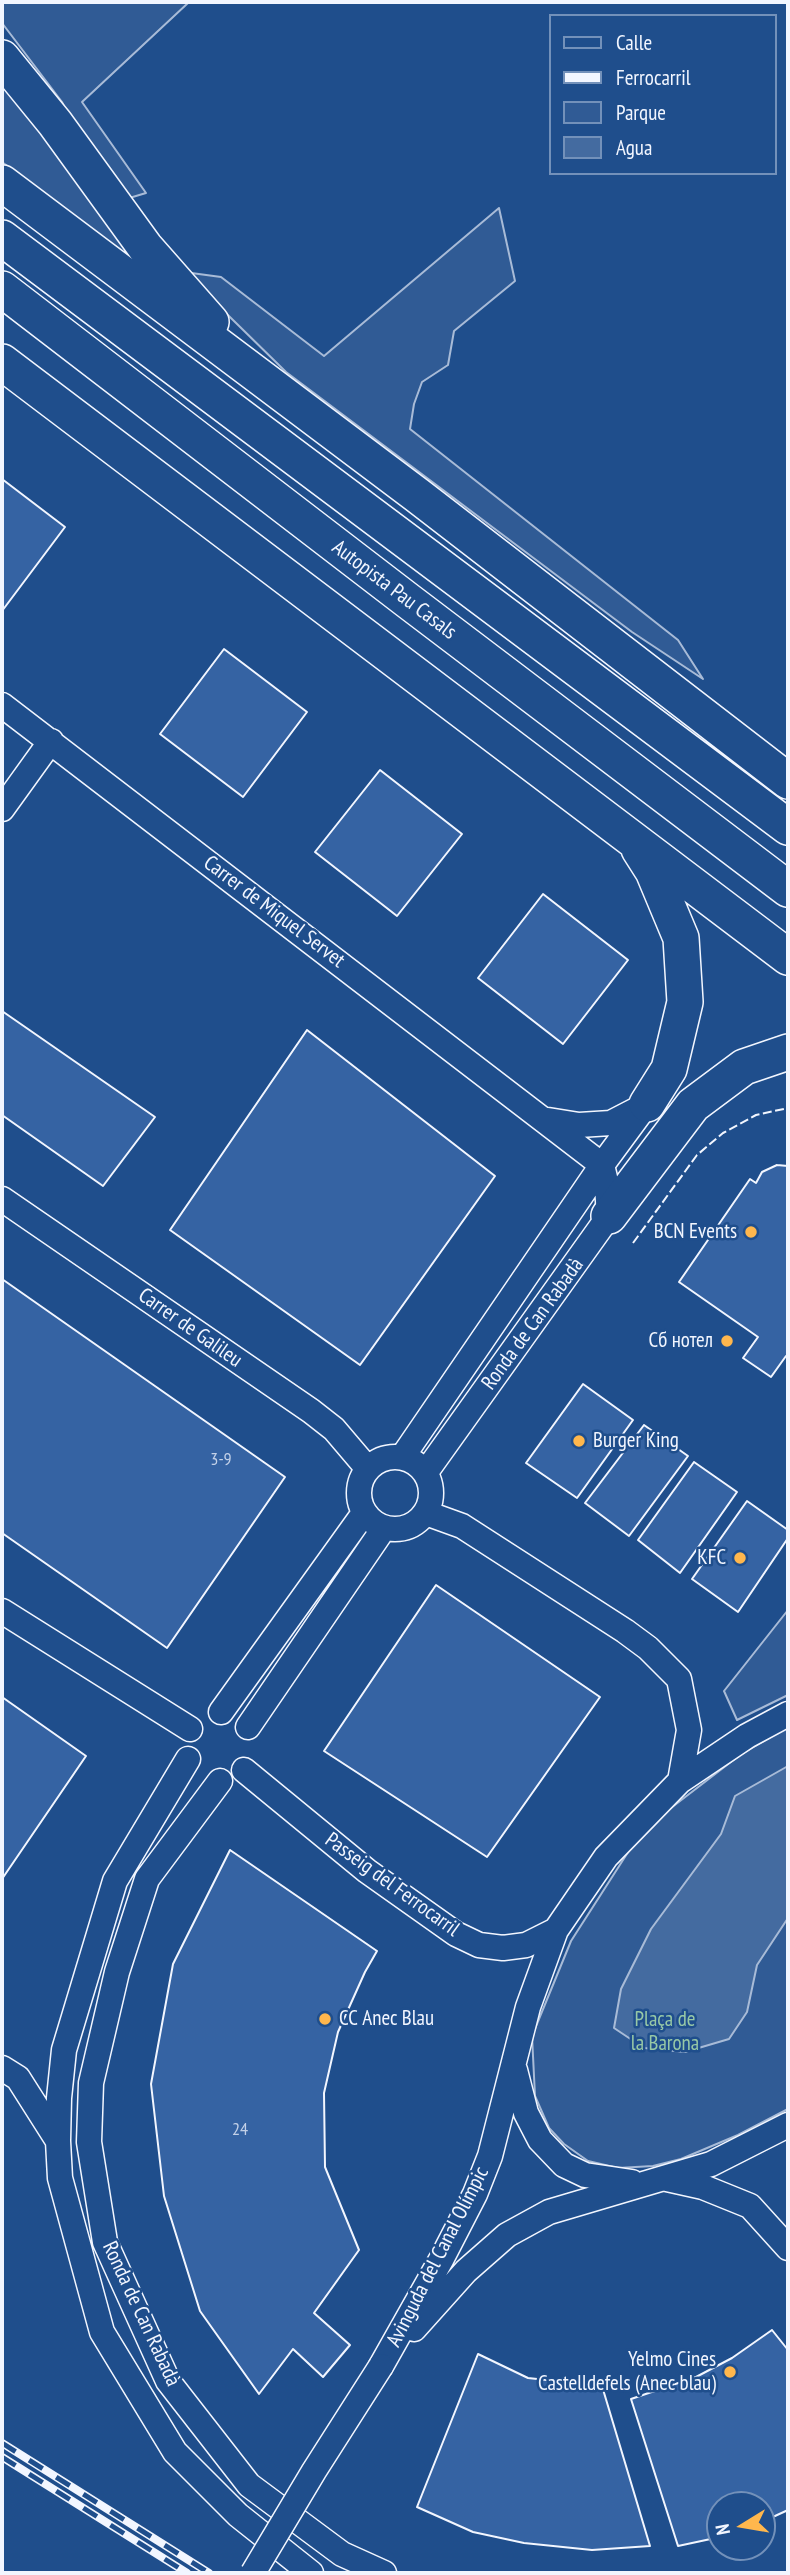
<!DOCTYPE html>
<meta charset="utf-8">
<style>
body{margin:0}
#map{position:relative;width:790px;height:2575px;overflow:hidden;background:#1f4e8c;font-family:"PT Sans Narrow",sans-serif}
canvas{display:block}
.frame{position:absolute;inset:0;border:4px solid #f2f6ff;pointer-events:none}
.legend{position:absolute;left:549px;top:14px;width:228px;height:161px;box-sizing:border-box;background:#1f4e8c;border:2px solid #7391ba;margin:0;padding:9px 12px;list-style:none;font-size:21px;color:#f2f6ff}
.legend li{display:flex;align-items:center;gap:14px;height:35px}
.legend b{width:35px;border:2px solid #7391ba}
.north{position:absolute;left:706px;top:2491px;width:70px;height:70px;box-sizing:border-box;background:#1f4e8c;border:2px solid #7391ba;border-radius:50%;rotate:259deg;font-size:19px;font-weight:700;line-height:28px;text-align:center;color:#f2f6ff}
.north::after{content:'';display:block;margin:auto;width:24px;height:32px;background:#ffb74d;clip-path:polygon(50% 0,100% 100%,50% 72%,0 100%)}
</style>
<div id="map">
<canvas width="790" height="2575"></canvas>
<div class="frame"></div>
<ul class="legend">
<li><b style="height:9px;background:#1f4e8c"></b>Calle</li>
<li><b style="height:9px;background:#f2f6ff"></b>Ferrocarril</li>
<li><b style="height:19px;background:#305b95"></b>Parque</li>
<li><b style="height:19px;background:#446ba0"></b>Agua</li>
</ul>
<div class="north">N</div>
</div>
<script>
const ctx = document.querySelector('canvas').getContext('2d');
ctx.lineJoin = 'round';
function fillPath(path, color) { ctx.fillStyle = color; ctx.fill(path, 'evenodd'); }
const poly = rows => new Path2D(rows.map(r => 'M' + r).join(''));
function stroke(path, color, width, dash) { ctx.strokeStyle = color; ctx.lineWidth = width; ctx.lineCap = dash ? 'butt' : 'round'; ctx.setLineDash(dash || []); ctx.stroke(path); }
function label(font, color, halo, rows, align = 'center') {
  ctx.font = font + ' "PT Sans Narrow",sans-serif'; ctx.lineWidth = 5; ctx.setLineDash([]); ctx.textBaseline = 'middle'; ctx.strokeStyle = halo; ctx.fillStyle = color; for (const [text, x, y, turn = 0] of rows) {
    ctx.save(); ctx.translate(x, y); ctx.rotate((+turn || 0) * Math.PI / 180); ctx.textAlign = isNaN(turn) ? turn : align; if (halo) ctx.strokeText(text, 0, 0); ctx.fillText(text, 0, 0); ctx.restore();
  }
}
const green = poly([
 [2,2,188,3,82,102,146,193,126,199,79,138,62,102,2,23,2,2],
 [2,80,142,270,2,162,2,80],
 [499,208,515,281,454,331,448,365,422,382,414,404,410,429,678,640,703,679,632,632,286,372,184,272,221,277,324,356,499,208],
 [788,1610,788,1695,737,1720,724,1691,788,1610],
 [788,1727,788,2109,738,2135,681,2159,653,2166,618,2168,588,2161,564,2144,549,2128,535,2096,532,2036,571,1941,632,1846,667,1811,740,1755,788,1727]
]);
fillPath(green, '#305b95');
stroke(green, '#a8bbd7', 2);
const water = poly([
 [788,1766,788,1918,757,1965,747,2012,729,2039,685,2052,644,2048,614,2028,621,1989,651,1929,721,1834,735,1796,788,1766]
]);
fillPath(water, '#446ba0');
stroke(water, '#a8bbd7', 2);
const building = poly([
 [2,479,65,527,2,611,2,479],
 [224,649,307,712,243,797,160,734,224,649],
 [380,770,462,834,397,916,315,852,380,770],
 [543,894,628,960,563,1044,478,978,543,894],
 [2,1011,155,1117,103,1186,2,1115,2,1011],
 [307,1030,495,1176,360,1365,170,1230,307,1030],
 [777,1165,788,1166,788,1357,786,1356,771,1377,743,1358,758,1337,679,1282,750,1179,756,1183,762,1172,777,1165],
 [2,1279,285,1477,167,1648,2,1533,2,1279],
 [583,1384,633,1420,577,1498,526,1463,583,1384],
 [644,1425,688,1456,629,1536,585,1503,644,1425],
 [694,1462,737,1492,680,1573,638,1540,694,1462],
 [747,1501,788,1530,788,1538,738,1612,692,1579,747,1501],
 [436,1585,600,1697,487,1857,324,1751,436,1585],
 [2,1697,86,1756,2,1879,2,1697],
 [230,1850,377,1951,365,1972,338,2032,324,2093,325,2167,359,2250,314,2313,350,2345,323,2377,293,2349,259,2394,200,2311,164,2196,151,2084,173,1964,230,1850],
 [772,2330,788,2350,788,2510,762,2522,762,2505,720,2505,720,2537,678,2546,631,2399,696,2377,732,2358,772,2330],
 [478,2354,528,2378,602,2386,650,2546,592,2550,524,2543,473,2532,417,2507,478,2354]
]);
fillPath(building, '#3563a3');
stroke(building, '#f2f6ff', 2);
const minor = poly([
 [2,705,602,1165,607,1186,609,1216,426,1472],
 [2,809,51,741],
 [548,1120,579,1125,611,1123,640,1108],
 [2,1199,311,1411,334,1429,368,1469],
 [403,1456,602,1165,647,1104],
 '359 1493a36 36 0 1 1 72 0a36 36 0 1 1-72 0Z',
 [426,1513,462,1526,625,1631,648,1648,679,1679,689,1730,680,1781],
 [2,1611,190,1729],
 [221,1712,364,1513],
 [248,1727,384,1528],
 [188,1759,115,1881,64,2050,59,2098,58,2141,60,2178,102,2332,175,2452,238,2515,311,2573],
 [244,1770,367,1871,456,1934,479,1945,503,1948,526,1945,556,1930],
 [220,1781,147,1879,117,1972,91,2083,89,2142,105,2242,168,2381,249,2485,342,2554,384,2573],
 [2,2068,18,2078,58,2141],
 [515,2070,526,2113,540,2140,564,2165,585,2175,632,2182],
 [667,2179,703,2187,750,2206,788,2248],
 [414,2329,466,2271,507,2235,549,2212,711,2164,788,2125],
 [381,2366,442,2258,475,2194,490,2156,528,2007,556,1930,606,1857,680,1781,747,1736,788,1714]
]);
const highway = poly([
 [2,58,55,123,145,247,211,322],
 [2,183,417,495,788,781],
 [2,238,788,827],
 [2,289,407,600,788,889],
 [2,362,788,957],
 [639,849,653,871,681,938,685,1002,669,1069,647,1104],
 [609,1216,693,1105,744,1067,788,1052]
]);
stroke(minor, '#f2f6ff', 27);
stroke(highway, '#f2f6ff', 38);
stroke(minor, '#1f4e8c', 24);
stroke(highway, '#1f4e8c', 35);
const rail = poly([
 [2,2443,209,2573],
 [2,2457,187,2573]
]);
stroke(rail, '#f2f6ff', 8);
stroke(rail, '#1f4e8c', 5, [16]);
const minorBridge = poly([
 [253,2573,314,2471,381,2366]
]);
stroke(minorBridge, '#f2f6ff', 27, []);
stroke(minorBridge, '#1f4e8c', 24);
stroke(poly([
 [633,1243,697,1155,723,1133,756,1115,788,1108]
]), '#f2f6ff', 2, [9, 3.5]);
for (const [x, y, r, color] of [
 [751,1232,7,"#ffb74d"],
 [727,1341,7,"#ffb74d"],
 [579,1441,7,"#ffb74d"],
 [740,1558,7,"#ffb74d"],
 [325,2019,7,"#ffb74d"],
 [730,2372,7,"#ffb74d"]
]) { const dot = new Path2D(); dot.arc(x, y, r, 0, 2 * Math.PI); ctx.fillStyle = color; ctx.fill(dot); stroke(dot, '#1f4e8c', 2.5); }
label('18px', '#c3d1e8', null, [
 ["3-9",221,1460],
 ["24",240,2130]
]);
label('21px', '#f2f6ff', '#1f4e8c', [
 ["Autopista Pau Casals",394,590,37],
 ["Carrer de Miquel Servet",274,912,37],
 ["Ronda de Can Rabadà",533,1324,-54],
 ["Carrer de Galileu",190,1328,35],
 ["Passeig del Ferrocarril",392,1885,36],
 ["Avinguda del Canal Olímpic",438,2257,-63],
 ["Ronda de Can Rabadà",141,2314,65]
]);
label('21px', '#f2f6ff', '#1f4e8c', [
 ["BCN Events",737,1232],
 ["Сб нотел",713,1341],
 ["Burger King",593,1441,"left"],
 ["KFC",726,1558],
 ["CC Anec Blau",339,2019,"left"],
 ["Yelmo Cines",716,2360],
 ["Castelldefels (Anec blau)",716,2384]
], 'right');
label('21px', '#97c8a6', '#1f4e8c', [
 ["Plaça de",665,2020],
 ["la Barona",665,2044]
]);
</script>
